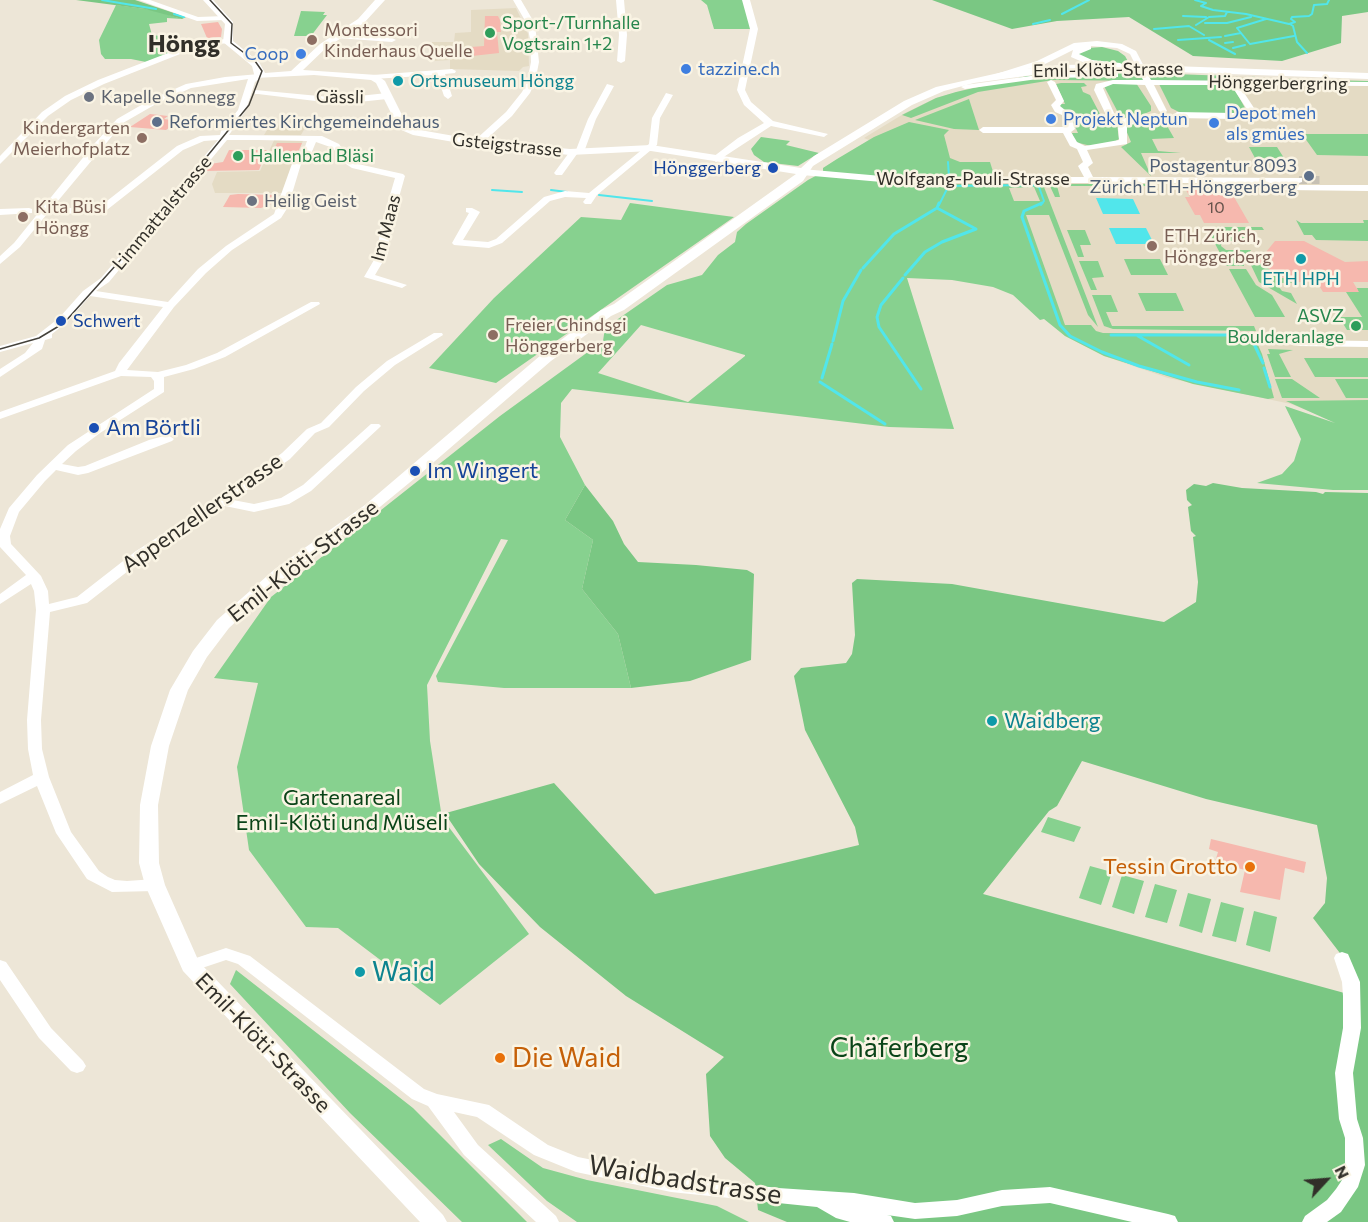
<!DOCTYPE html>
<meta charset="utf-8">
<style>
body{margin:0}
#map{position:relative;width:1368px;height:1222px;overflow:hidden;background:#ede6d7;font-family:Commissioner,sans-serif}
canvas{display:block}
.north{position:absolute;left:1296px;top:1150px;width:60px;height:60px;-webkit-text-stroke:4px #faf4e4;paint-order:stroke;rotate:64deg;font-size:16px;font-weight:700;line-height:24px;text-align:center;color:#312f29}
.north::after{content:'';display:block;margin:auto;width:21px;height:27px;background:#312f29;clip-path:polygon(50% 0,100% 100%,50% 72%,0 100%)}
</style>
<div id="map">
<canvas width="1368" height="1222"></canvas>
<div class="north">N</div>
</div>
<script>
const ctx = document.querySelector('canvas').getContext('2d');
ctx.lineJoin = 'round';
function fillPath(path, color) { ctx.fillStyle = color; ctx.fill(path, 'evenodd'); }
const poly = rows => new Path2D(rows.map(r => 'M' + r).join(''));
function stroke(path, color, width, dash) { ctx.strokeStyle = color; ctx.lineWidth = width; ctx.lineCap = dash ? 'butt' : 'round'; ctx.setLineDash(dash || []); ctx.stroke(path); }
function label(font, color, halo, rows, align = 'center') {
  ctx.font = font + ' Commissioner,sans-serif'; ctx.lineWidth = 5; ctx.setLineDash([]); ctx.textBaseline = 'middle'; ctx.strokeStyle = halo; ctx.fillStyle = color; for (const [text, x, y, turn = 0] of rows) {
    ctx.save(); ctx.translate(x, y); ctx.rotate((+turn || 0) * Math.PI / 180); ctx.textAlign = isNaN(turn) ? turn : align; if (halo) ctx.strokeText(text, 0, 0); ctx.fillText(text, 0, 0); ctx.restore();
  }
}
fillPath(poly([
 [516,8,528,34,529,66,523,67,519,71,450,69,450,60,432,61,432,42,454,42,455,33,471,32,471,10],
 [1115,72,1368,81,1368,403,1336,422,1291,404,1168,378,1104,356,1065,336,1027,302,823,172,823,168,869,140,864,138,905,113,936,98,967,89,1027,76],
 [270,125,306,126,301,135,264,135],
 [275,138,304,138,283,193,215,193,212,184,217,172,260,171]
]), '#e4dbc4');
fillPath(poly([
 [701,0,744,0,752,29,714,29,707,5],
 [116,5,153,10,182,19,167,18,167,22,149,24,152,35,169,37,167,43,185,48,146,62,131,59,105,59,101,54,99,40],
 [301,11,325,12,323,15,327,15,311,36,294,36],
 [1088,48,1102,47,1118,51,1125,56,1130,65,1097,62,1079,56,1079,51],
 [1115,72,1259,77,1230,76,1230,78,1368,81,1368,83,1053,80,978,92,911,118,902,115,936,98,956,92,1027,76],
 [1061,83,1084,83,1087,86,1081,87,1083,92,1090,95,1101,116,1117,124,1119,139,1114,142,1091,146,1075,142,1072,133,1078,133,1068,111,1062,110,1059,104,1065,104,1056,84],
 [1136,83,1151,106,1151,111,1132,119,1121,118,1104,86,1106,84],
 [1159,84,1225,85,1235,90,1245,108,1237,113,1181,113,1171,108],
 [969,99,979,130,954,129,915,120],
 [1155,119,1166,124,1174,138,1152,139,1158,151,1181,153,1141,153,1151,176,1121,147,1131,142,1126,130,1128,126,1145,120],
 [909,122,949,130,944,135,950,158,960,162,990,162,995,178,952,179,952,184,1041,184,1044,187,1098,327,1088,315,1049,215,1026,215,1065,325,1091,325,1096,331,1103,333,1218,334,1248,337,1258,345,1262,354,1274,398,1268,399,1193,384,1104,356,1065,336,1044,319,1040,320,1013,295,993,287,952,280,907,278,954,429,889,427,572,389,561,403,560,437,585,485,565,520,593,540,582,589,618,634,631,688,504,688,438,682,436,676,508,540,501,539,427,685,430,741,442,818,529,934,440,1005,338,928,306,927,249,850,237,767,258,683,214,678,271,597,500,416,603,341,605,328,667,285,702,275,718,255,735,242,737,232,746,224,808,180,823,172,823,168,837,159,874,137],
 [1034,187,1040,201,1014,201,1009,188],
 [641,325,745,355,745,356,688,402,598,373],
 [1302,134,1368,134,1368,156,1317,155],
 [761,137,790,141,786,145,819,153,798,166,764,162,754,155,751,149],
 [1249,147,1277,147,1284,158,1255,158],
 [1049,184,1156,184,1157,186,1057,186,1060,197,1055,197],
 [630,203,734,217,496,383,429,368,494,298,581,217,621,220],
 [1296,220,1301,223,1364,223,1363,220,1368,220,1368,241,1316,240,1312,235,1304,235],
 [1206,227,1262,227,1264,230,1241,230,1247,241,1222,241,1221,246,1226,250,1251,250,1244,260,1244,266,1227,266],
 [1067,230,1085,230,1091,245,1080,245,1084,257,1078,257],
 [1256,254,1263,256,1258,262,1271,269,1270,271,1283,278,1289,279,1292,283,1276,283,1282,291,1291,293,1297,304,1259,282,1250,263],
 [1124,259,1160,259,1168,275,1131,275],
 [1079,261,1098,261,1104,277,1092,278,1097,290,1091,290],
 [1229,269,1246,269,1256,285,1272,295,1285,317,1255,317],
 [1357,288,1368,288,1368,330,1347,330,1339,317,1362,317,1346,292,1358,292],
 [1138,293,1176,293,1184,311,1146,311],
 [1092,295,1111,295,1118,312,1106,312,1112,326,1254,326,1256,331,1113,329,1104,326],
 [1268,349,1293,350,1279,354,1291,377,1275,377,1267,354,1270,354],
 [1304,358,1368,358,1368,377,1315,377],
 [1275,379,1292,379,1320,398,1282,398],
 [1335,379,1368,379,1368,398,1346,398],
 [1368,400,1368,490,1333,490,1257,483,1282,474,1294,461,1301,439,1285,406,1335,423,1286,401],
 [1048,817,1081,827,1074,842,1041,832],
 [1090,866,1112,872,1101,905,1079,898],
 [1122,875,1144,881,1134,914,1112,907],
 [1155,884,1177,890,1167,923,1145,917],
 [1188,893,1211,899,1202,933,1179,926],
 [1221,902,1244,908,1236,942,1212,936],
 [1254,911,1277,917,1270,952,1246,945],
 [236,970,413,1108,527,1222,462,1222,350,1113,230,984],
 [501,1139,543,1168,587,1180,717,1206,749,1222,577,1222,547,1201,488,1145]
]), '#87d18f');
fillPath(poly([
 [76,0,135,0,186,17,182,19,145,9],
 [932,0,1368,0,1368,12,1342,16,1341,43,1282,61,1193,56,1129,17,1057,21,1012,29],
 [1213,483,1242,488,1316,492,1323,494,1325,492,1368,493,1368,1222,787,1222,758,1210,755,1183,725,1158,710,1136,706,1074,724,1057,626,996,540,927,479,864,448,818,446,813,554,783,655,894,859,845,855,827,805,730,794,676,801,668,846,663,852,654,855,635,852,583,857,579,952,584,1164,622,1196,602,1198,582,1193,537,1196,536,1191,531,1188,507,1192,505,1187,500,1186,490,1194,484,1206,486],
 [1082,761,1206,799,1317,825,1327,878,1325,903,1313,918,1346,961,1359,997,983,894,1049,811,1057,806],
 [585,485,613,521,624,544,638,562,696,565,747,570,754,574,751,660,690,681,631,688,618,634,582,589,593,540,565,520]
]), '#7ac783');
fillPath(poly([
 [1096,198,1133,199,1140,214,1103,214],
 [1109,228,1146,228,1154,244,1116,244]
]), '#51e6eb');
stroke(poly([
 [102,0,156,9],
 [1195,0,1206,3,1201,6,1213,10,1246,14,1289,24,1295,22,1291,19,1292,17,1309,16,1312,14,1314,5,1327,4,1329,0],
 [174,14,184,17],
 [1062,14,1089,0],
 [1183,16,1206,17],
 [1205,23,1227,23,1251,17],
 [1033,24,1050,20],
 [1290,24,1293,26,1297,42,1307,53],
 [1196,25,1209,17,1225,16,1227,12],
 [1154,29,1189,26,1204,35],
 [1225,36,1241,33],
 [1178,40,1221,37],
 [1209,40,1235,54],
 [1225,43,1233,42],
 [1249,43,1237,28,1266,19],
 [1250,44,1294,36],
 [1233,48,1245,45],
 [948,162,949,177],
 [949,186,1034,185,1039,187,1044,201,1041,205],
 [492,190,522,192],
 [551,190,567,192],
 [599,195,652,201],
 [939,205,949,185]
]), '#51e6eb', 2);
stroke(poly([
 [1042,203,1024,211,1022,217,1060,325,1070,336,1102,352,1139,366,1197,382,1239,390],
 [863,268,894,234,937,208,939,203],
 [905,275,925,252,942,242,976,229,937,208],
 [903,278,881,305,877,317,879,327,921,389],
 [1111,335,1230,335],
 [1138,336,1189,365],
 [833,341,843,301,861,270],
 [1254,344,1263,363],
 [1264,368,1270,387],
 [822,378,832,344],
 [820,382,885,424]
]), '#51e6eb', 3);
fillPath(poly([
 [485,16,498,16,500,20,501,32,497,32,499,53,472,56,471,47,484,46],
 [218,22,222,29,221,37,207,38,201,24],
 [150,114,168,116,164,119,178,121,166,130,130,127],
 [277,143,302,143,298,152,273,152],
 [229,150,267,150,259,170,204,171,210,164,223,162],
 [1186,190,1230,190,1249,223,1204,223,1200,215,1195,215,1185,197,1190,197],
 [238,194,274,195,272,198,277,198,276,202,261,208,223,207,230,195],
 [1275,241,1304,241,1345,262,1368,261,1368,282,1353,282,1359,292,1323,292,1317,282,1291,282,1289,278,1283,278,1258,262],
 [1211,839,1306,862,1304,873,1285,868,1280,900,1240,892,1245,870,1215,862,1218,852,1209,849]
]), '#f6b8ae');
stroke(poly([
 [1299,180,1322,180]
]), '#c7c1b4', 8, [8, 4.5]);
fillPath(poly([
 [139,0,150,0,198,17,225,16,229,18,225,20,197,21,139,0],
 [513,0,521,0,535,24,539,62,535,82,530,93,512,116,480,145,474,145,474,141,506,112,522,92,527,82,531,62,530,39,527,24,513,0],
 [616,0,624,0,627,35,625,61,621,63,617,61,619,35,616,0],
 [742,0,750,0,758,29,745,90,751,102,773,121,828,134,824,137,771,126,716,162,712,159,713,157,738,138,764,123,744,105,737,90,750,29,742,0],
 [340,34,392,38,396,40,392,42,337,38,336,36,340,34],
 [228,39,231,39,231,43,203,45,104,84,71,100,48,116,0,164,0,156,42,112,65,96,98,80,199,41,228,39],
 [1097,41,1122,44,1136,51,1151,80,1368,82,1368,86,1239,85,1254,108,1249,115,1234,119,1177,118,1173,115,1177,112,1234,113,1243,111,1246,108,1231,85,1154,85,1167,111,1163,114,1159,111,1145,85,1113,84,1103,88,1114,113,1119,117,1133,119,1155,113,1159,116,1127,126,1127,144,1087,150,1093,163,1088,167,1093,177,1302,178,1302,182,1299,183,893,183,802,175,797,172,802,169,893,177,1084,177,1078,166,1083,162,1077,149,1070,146,1063,133,983,133,979,130,983,127,1066,127,1062,115,1055,112,1051,105,1056,100,1047,82,1051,80,1055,82,1064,101,1060,106,1070,114,1075,129,1071,132,1077,142,1085,146,1119,140,1118,128,1121,122,1107,117,1094,90,1096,84,1113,80,1143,80,1130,54,1117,48,1091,46,1091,49,1079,54,1092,60,1120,63,1124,65,1120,67,1087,64,1071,57,1073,50,1043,65,1000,76,996,74,1037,61,1074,43,1097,41],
 [452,69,456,71,455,73,445,74,452,96,448,99,444,96,437,75,373,79,369,77,373,75,452,69],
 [1115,73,1118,73,1118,77,1045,78,965,89,961,87,965,85,1045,74,1115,73],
 [259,74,263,76,255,82,246,110,229,135,322,136,339,144,349,158,358,164,403,174,405,176,390,229,388,253,375,275,407,285,402,288,364,277,378,253,380,229,395,178,352,168,343,162,333,148,316,142,308,161,301,164,288,207,281,218,232,250,206,273,174,307,127,370,158,372,186,365,217,353,311,302,319,302,320,304,225,357,194,369,164,377,164,392,100,433,76,451,62,464,78,467,85,466,149,440,168,435,174,439,172,441,88,473,78,475,56,470,45,481,19,512,10,536,11,544,41,576,48,591,49,604,77,597,136,551,243,483,282,453,307,429,321,423,356,387,387,361,434,333,442,333,443,335,395,365,364,391,329,427,315,433,290,459,233,500,254,504,281,498,303,485,371,424,379,424,381,426,379,428,311,491,289,504,254,512,225,506,146,557,87,603,50,612,41,720,42,749,49,777,71,832,99,871,108,877,115,880,127,881,155,879,161,881,163,885,161,889,155,891,112,892,87,879,56,833,37,786,0,804,0,792,33,775,28,749,27,720,36,610,34,591,31,584,0,604,0,594,26,575,0,547,0,529,9,508,37,475,68,445,154,389,154,381,151,377,121,376,0,419,0,412,115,371,119,363,163,307,90,296,67,322,52,334,52,338,45,340,42,349,0,377,0,369,25,353,33,343,0,352,0,346,36,336,59,318,83,291,101,278,218,140,204,141,183,150,103,213,47,214,20,247,0,264,0,256,14,243,94,144,117,119,150,100,186,84,225,77,259,74],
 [248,79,238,110,221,131,220,135,200,136,177,146,98,208,52,208,123,123,156,104,191,88,248,79],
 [258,140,307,141,301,158,293,161,274,214,226,246,198,269,168,302,96,291,109,282,227,140,258,140],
 [607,84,614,86,596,119,584,152,577,154,562,175,556,175,554,173,571,150,576,150,588,119,607,84],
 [255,90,340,98,387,93,391,96,387,99,340,104,258,94,255,94,255,90],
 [666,93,673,95,660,118,657,145,597,195,591,204,585,204,583,202,586,198,565,197,550,201,502,243,489,248,454,245,452,243,469,213,466,212,466,208,472,208,480,212,463,240,488,242,496,239,544,197,565,191,589,193,649,144,652,118,666,93],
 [1287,185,1368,185,1368,191,1284,190,1282,188,1287,185],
 [29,208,32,209,32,213,0,215,0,209,29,208],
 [1257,333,1300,340,1368,341,1368,347,1300,346,1253,338,1252,336,1257,333],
 [226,948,250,956,424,1089,437,1094,489,1105,548,1145,578,1157,671,1176,778,1188,854,1193,915,1203,957,1200,1002,1190,1050,1187,1168,1214,1175,1216,1178,1222,1132,1222,1050,1203,1002,1206,957,1216,915,1219,887,1215,891,1216,894,1222,850,1222,836,1218,817,1207,671,1192,576,1172,534,1155,477,1117,454,1112,478,1145,556,1216,559,1222,536,1222,464,1155,428,1106,412,1099,238,964,226,960,190,972,184,970,181,966,184,962,226,948],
 [1342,952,1348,954,1360,982,1361,1028,1353,1073,1357,1119,1363,1138,1365,1165,1358,1187,1341,1212,1327,1222,1302,1222,1305,1216,1327,1200,1336,1189,1342,1180,1345,1165,1345,1138,1339,1119,1335,1073,1343,1028,1343,996,1342,982,1334,958,1336,954,1342,952],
 [0,960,6,962,51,1028,83,1061,86,1066,83,1071,77,1073,71,1071,39,1038,0,980,0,960]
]), '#fff');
fillPath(poly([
 [203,0,213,0,233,22,233,41,259,62,265,73,291,71,320,44,358,19,375,0,385,0,364,23,326,48,303,70,377,75,385,81,407,125,420,130,477,140,570,149,651,145,801,168,814,156,904,101,936,87,1012,70,1062,65,1116,64,1368,73,1368,79,1116,70,1062,71,974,83,944,91,912,105,813,166,803,181,624,310,611,316,551,361,420,474,375,511,287,575,229,628,207,657,188,690,169,746,158,805,159,863,165,885,199,962,443,1215,447,1222,420,1222,183,971,145,885,139,863,140,805,151,746,170,690,193,651,217,620,275,569,365,505,541,355,601,310,614,304,796,174,651,151,570,155,477,146,413,135,399,129,376,83,371,80,314,75,255,78,252,66,223,42,225,24,203,0]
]), '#fff');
stroke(poly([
 [0,349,39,338,64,323,142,236,249,105,262,71,255,61,231,43,232,24,210,0]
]), '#44413a', 1.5);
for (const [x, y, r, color] of [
 [490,33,6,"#2e9e5b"],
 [312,40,6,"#8d6e63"],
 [301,54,6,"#3f7fe0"],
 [686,69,6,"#3f7fe0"],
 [398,81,6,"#0f9aa8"],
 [89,97,6,"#6b7280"],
 [1051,119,6,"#3f7fe0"],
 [157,122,6,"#5c6f8a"],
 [1214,123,6,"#3f7fe0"],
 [142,138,6,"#8d6e63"],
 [238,156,6,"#2e9e5b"],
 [773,168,6,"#1a4fb4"],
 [1309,176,6,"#5c6f8a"],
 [252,201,6,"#6b7280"],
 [23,217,6,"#8d6e63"],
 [1152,246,6,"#8d6e63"],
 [1301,259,6,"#0f9aa8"],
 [61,321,6,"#1a4fb4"],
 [1356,326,6,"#2e9e5b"],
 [493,335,6,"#8d6e63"],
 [94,428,6,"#1a4fb4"],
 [415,471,6,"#1a4fb4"],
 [992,721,6,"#0f9aa8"],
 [1250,867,6,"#e8710a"],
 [360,972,6,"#0f9aa8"],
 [500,1058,6,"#e8710a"]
]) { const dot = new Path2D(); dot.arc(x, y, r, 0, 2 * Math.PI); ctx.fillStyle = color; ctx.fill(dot); stroke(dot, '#faf4e4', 2); }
label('16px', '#62514a', null, [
 ["10",1216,208]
]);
label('18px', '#27864d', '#faf4e4', [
 ["Sport-/Turnhalle",502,23],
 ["Vogtsrain 1+2",502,44],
 ["Hallenbad Bläsi",250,156],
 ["ASVZ",1344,316,"right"],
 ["Boulderanlage",1344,337,"right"]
], 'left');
label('18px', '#785e54', '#faf4e4', [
 ["Montessori",324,30],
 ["Kinderhaus Quelle",324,51],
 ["Kindergarten",130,128,"right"],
 ["Meierhofplatz",130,149,"right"],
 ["Kita Büsi",35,207],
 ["Höngg",35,228],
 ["ETH Zürich,",1164,236],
 ["Hönggerberg",1164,257],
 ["Freier Chindsgi",505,325],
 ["Hönggerberg",505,346]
], 'left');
label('18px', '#366cbe', '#faf4e4', [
 ["Coop",289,54,"right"],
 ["tazzine.ch",698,69],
 ["Depot meh",1226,113],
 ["als gmües",1226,134],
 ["Projekt Neptun",1063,119]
], 'left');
label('18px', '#312f29', '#faf4e4', [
 ["Emil-Klöti-Strasse",1108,70,-1],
 ["Hönggerbergring",1278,83,1],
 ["Gässli",340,97,1],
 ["Gsteigstrasse",507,145,6],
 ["Wolfgang-Pauli-Strasse",973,179],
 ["Limmattalstrasse",162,213,-50],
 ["Im Maas",386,228,-75]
]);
label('18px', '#0d838f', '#faf4e4', [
 ["Ortsmuseum Höngg",410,81],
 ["ETH HPH",1301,279,"center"]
], 'left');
label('18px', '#5b616d', '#faf4e4', [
 ["Kapelle Sonnegg",101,97],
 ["Heilig Geist",264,201]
], 'left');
label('18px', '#4e5e75', '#faf4e4', [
 ["Reformiertes Kirchgemeindehaus",169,122],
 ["Postagentur 8093",1297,166,"right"],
 ["Zürich ETH-Hönggerberg",1297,187,"right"]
], 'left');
label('18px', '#164399', '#faf4e4', [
 ["Hönggerberg",761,168],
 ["Schwert",73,321,"left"]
], 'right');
label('22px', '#164399', '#faf4e4', [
 ["Am Börtli",106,428],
 ["Im Wingert",427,471]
], 'left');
label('22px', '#312f29', '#faf4e4', [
 ["Appenzellerstrasse",202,513,-35],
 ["Emil-Klöti-Strasse",303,561,-38],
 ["Emil-Klöti-Strasse",263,1043,46]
]);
label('22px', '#0d838f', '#faf4e4', [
 ["Waidberg",1004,721]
], 'left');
label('22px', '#0a4418', '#faf4e4', [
 ["Gartenareal",342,798],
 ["Emil-Klöti und Müseli",342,823]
]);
label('22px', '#c56008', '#faf4e4', [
 ["Tessin Grotto",1238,867]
], 'right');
label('bold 24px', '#312f29', '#faf4e4', [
 ["Höngg",184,44]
]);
label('27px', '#0d838f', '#faf4e4', [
 ["Waid",372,972]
], 'left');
label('27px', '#0a4418', '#faf4e4', [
 ["Chäferberg",899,1048]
]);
label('27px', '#c56008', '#faf4e4', [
 ["Die Waid",512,1058]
], 'left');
label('27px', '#312f29', '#faf4e4', [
 ["Waidbadstrasse",685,1180,9]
]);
</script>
